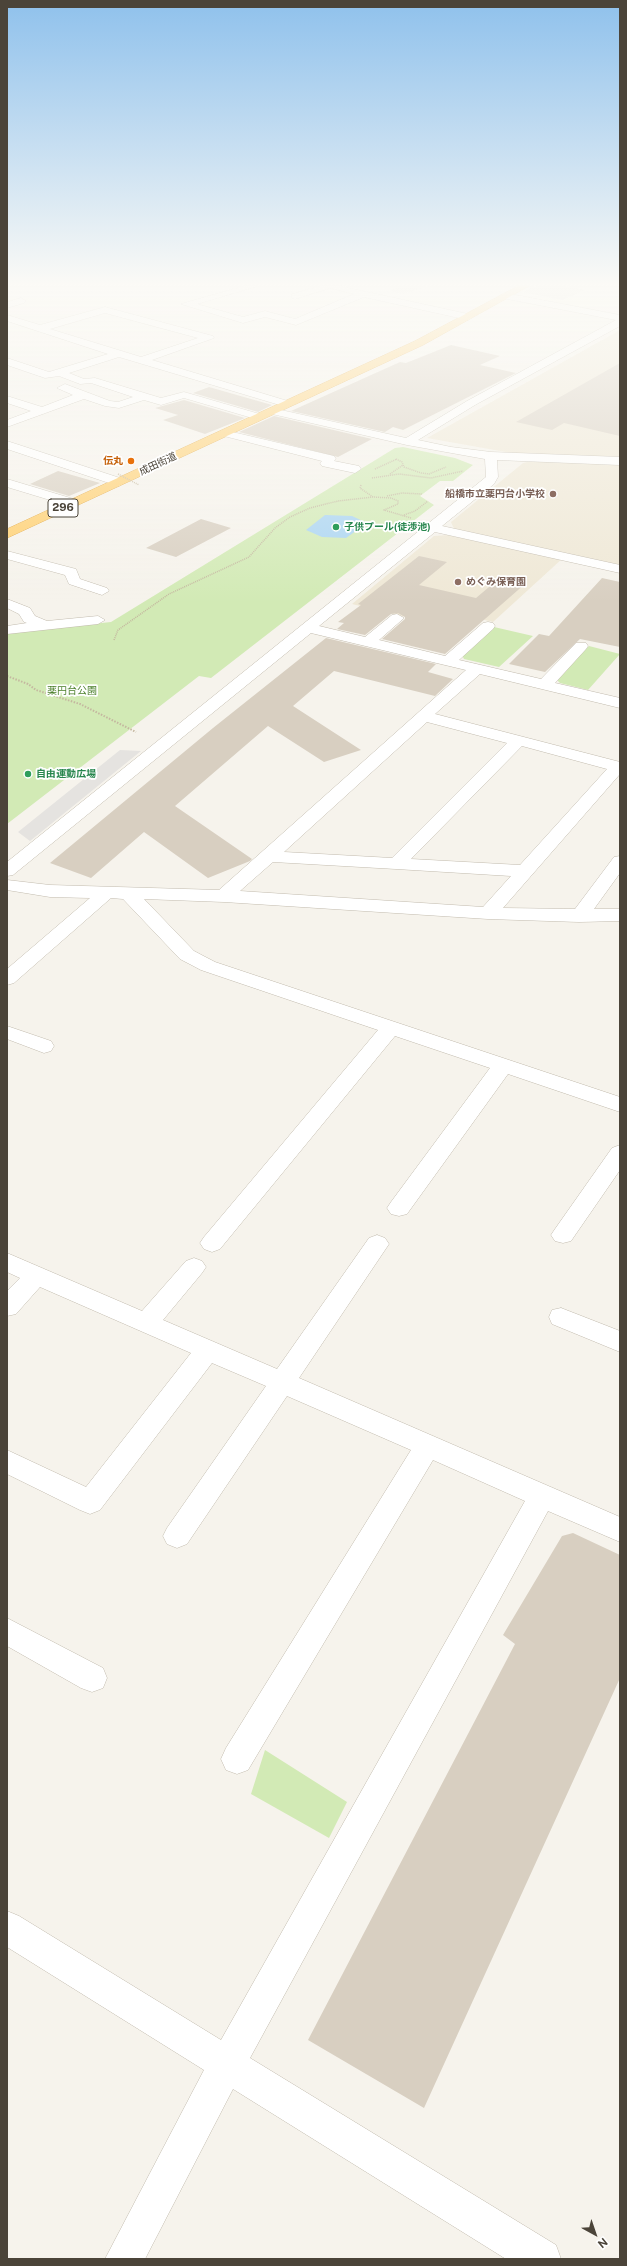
<!DOCTYPE html>
<meta charset="utf-8">
<style>
body{margin:0}
#map{position:relative;width:627px;height:2266px;overflow:hidden;background:#f6f3ec;font-family:"Public Sans",sans-serif}
canvas{display:block}
.frame{position:absolute;inset:0;border:8px solid #4b4439;pointer-events:none}
.north{position:absolute;left:575px;top:2214px;width:40px;height:40px;-webkit-text-stroke:3px #fff;paint-order:stroke;rotate:140deg;font-size:11px;font-weight:700;line-height:16px;text-align:center;color:#4b4439}
.north::after{content:'';display:block;margin:auto;width:14px;height:18px;background:#4b4439;clip-path:polygon(50% 0,100% 100%,50% 72%,0 100%)}
</style>
<div id="map">
<canvas width="627" height="2266"></canvas>
<div class="frame"></div>
<div class="north">N</div>
</div>
<script>
const ctx = document.querySelector('canvas').getContext('2d');
ctx.lineJoin = 'round';
function fillPath(path, color) { ctx.fillStyle = color; ctx.fill(path, 'evenodd'); }
const poly = rows => new Path2D(rows.map(r => 'M' + r).join(''));
function stroke(path, color, width, dash) { ctx.strokeStyle = color; ctx.lineWidth = width; ctx.lineCap = dash ? 'butt' : 'round'; ctx.setLineDash(dash || []); ctx.stroke(path); }
function label(font, color, halo, rows, align = 'center') {
  ctx.font = font + ' "Public Sans","Noto Sans JP",sans-serif'; ctx.lineWidth = 3.5; ctx.setLineDash([]); ctx.textBaseline = 'middle'; ctx.strokeStyle = halo; ctx.fillStyle = color; for (const [text, x, y, turn = 0] of rows) {
    ctx.save(); ctx.translate(x, y); ctx.rotate((+turn || 0) * Math.PI / 180); ctx.textAlign = isNaN(turn) ? turn : align; if (halo) ctx.strokeText(text, 0, 0); ctx.fillText(text, 0, 0); ctx.restore();
  }
}
fillPath(poly([
 [620,330,620,458,517,454,427,438],
 [532,461,620,465,620,565,454,529,451,522,523,463],
 [448,535,562,559,493,622,441,609,427,622,352,604,434,536]
]), '#efe8d6');
fillPath(poly([
 [403,447,455,458,473,465,453,481,440,481,420,496,434,505,211,678,199,676,7,824,7,633,111,622,395,448],
 [494,627,533,636,499,667,464,659,462,655],
 [589,646,620,654,588,690,560,683,555,678],
 [265,1750,347,1802,329,1838,251,1794]
]), '#d2eab5');
fillPath(poly([
 [404,286,427,286,403,294,389,291],
 [536,286,565,286,585,290,562,300,523,292],
 [120,750,141,751,30,841,18,832]
]), '#e5e3e0');
fillPath(poly([
 [325,515,352,516,367,523,346,538,322,537,306,530]
]), '#a9d4f2');
fillPath(poly([
 [451,345,500,356,480,365,516,373,403,430,393,427,385,432,291,411,400,362,406,363],
 [620,363,620,436,564,423,552,430,516,422],
 [209,387,272,405,258,412,193,393],
 [184,400,245,418,205,434,163,420,178,415,155,408],
 [274,416,372,439,338,457,239,432],
 [58,471,100,483,69,496,30,484],
 [201,519,231,528,176,557,146,548],
 [419,556,447,562,419,585,476,598,501,577,526,583,445,654,382,639,405,619,405,617,398,613,391,614,365,635,337,629,344,623,338,622,361,605,358,604],
 [602,578,620,582,620,647,580,639,545,672,509,664,539,634,549,636],
 [326,638,436,664,428,672,453,679,435,696,334,671,293,706,361,750,324,762,268,726,175,806,252,859,250,861,208,878,144,832,91,878,50,863,213,728],
 [573,1533,620,1555,620,1678,424,2108,308,2040,515,1644,503,1635,562,1536]
]), '#d8cfc1');
const minor = poly([
 [244,286,258,286,197,304,243,317,265,311,295,319,354,294,330,288,295,299,292,298,292,294,320,286,340,286,468,314,473,317,468,320,364,297,296,325,265,317,243,323,181,304,244,286],
 [505,293,620,315,620,326,475,405,418,440,451,447,491,452,620,457,620,465,497,460,498,477,494,484,442,526,620,565,620,573,435,532,319,626,365,637,392,615,397,614,404,618,379,640,445,656,483,623,488,622,493,623,495,626,493,629,459,660,541,679,576,643,586,643,588,646,586,649,555,683,620,698,620,708,480,674,435,714,620,762,620,774,503,908,575,909,614,857,620,856,620,873,594,909,620,909,620,921,579,922,488,919,224,902,144,899,194,951,215,962,620,1097,620,1112,508,1074,407,1214,399,1216,391,1214,387,1208,391,1202,490,1068,395,1036,220,1249,212,1252,204,1249,200,1243,204,1237,378,1030,201,970,180,959,123,899,111,898,14,983,7,985,7,969,90,898,50,897,7,890,7,880,50,885,219,890,466,670,311,633,13,875,7,876,7,862,486,477,485,459,407,445,272,414,266,411,268,409,272,408,406,438,467,401,616,320,502,298,502,294,505,293],
 [427,722,507,743,392,858,284,852,427,722],
 [522,746,607,769,520,865,411,859,522,746],
 [273,862,396,869,511,876,483,907,240,891,273,862],
 [21,298,26,301,24,303,7,308,7,302,21,298],
 [105,307,213,336,214,338,152,360,291,402,293,404,287,407,283,406,119,357,69,373,84,379,95,378,161,398,184,392,263,415,265,417,259,420,184,398,161,405,144,400,119,408,105,406,84,399,7,427,7,420,31,411,7,403,7,396,42,407,73,395,57,388,65,384,110,401,118,402,133,397,91,383,80,384,59,376,45,378,7,365,7,358,49,372,108,354,7,321,7,315,40,325,105,307],
 [105,313,198,338,141,357,50,329,105,313],
 [224,430,334,456,336,459,334,461,359,466,361,469,355,473,322,466,320,463,322,461,220,435,218,433,224,430],
 [7,441,123,479,125,482,119,486,115,485,7,449,7,441],
 [7,479,77,500,79,503,73,507,7,487,7,479],
 [7,551,76,569,80,579,107,588,109,591,102,595,69,584,65,575,7,559,7,551],
 [7,599,30,608,35,616,47,621,98,616,105,620,98,624,7,634,7,626,27,623,24,622,19,614,7,608,7,599],
 [7,1026,51,1041,54,1046,51,1051,44,1053,7,1039,7,1026],
 [620,1145,620,1170,571,1241,563,1243,555,1241,551,1235,555,1229,612,1148,620,1145],
 [377,1235,385,1238,389,1244,299,1378,620,1517,620,1542,548,1511,250,2058,556,2245,561,2259,506,2259,233,2089,145,2259,105,2259,204,2070,7,1947,7,1911,19,1916,221,2040,525,1501,433,1460,248,1770,237,1774,226,1770,221,1759,226,1748,411,1450,287,1396,187,1544,177,1548,167,1544,163,1536,167,1528,266,1386,212,1363,100,1510,90,1514,80,1510,7,1474,7,1450,86,1487,191,1353,40,1287,16,1314,7,1316,7,1291,20,1278,7,1272,7,1253,142,1311,186,1261,194,1258,202,1261,206,1267,202,1273,163,1320,277,1369,369,1238,377,1235],
 [561,1308,620,1331,620,1352,552,1324,549,1317,552,1310,561,1308],
 [7,1618,103,1668,107,1678,103,1688,92,1692,81,1688,7,1646,7,1618]
]);
const highway = poly([
 [518,286,529,286,423,345,7,538,7,529,415,341,518,286]
]);
stroke(minor, '#c2bbae', 1);
stroke(highway, '#e0a43c', 1);
stroke(poly([
 [396,459,402,462,404,467,421,473,429,474,446,467],
 [375,469,397,459],
 [390,474,403,465],
 [372,478,399,474,431,478,463,471],
 [361,485,360,488,373,497],
 [387,496,402,493,422,494],
 [404,515,415,511,428,501],
 [114,640,118,630,169,594,249,557,275,528,290,517,310,508,338,501,373,497,391,498,398,501,398,504,384,510,411,518]
]), '#c4b79f', 1.5, [1, 1]);
stroke(poly([
 [7,676,28,684,36,690,80,704,136,732]
]), '#c4b79f', 2, [1.5, 1.5]);
fillPath(minor, '#fff');
fillPath(highway, '#ffcf6e');
stroke(poly([
 [118,474,139,485]
]), '#c4b79f', 1.5, [1, 1]);
const sky = ctx.createLinearGradient(0, 0, 0, 603);
sky.addColorStop(0, '#8fc1ec');
sky.addColorStop(0.47, '#fbfaf6');
sky.addColorStop(1, '#fbfaf600');
ctx.fillStyle = sky;
ctx.fillRect(0, 0, 627, 603);
for (const [x, y, r, color] of [
 [131,461,4,"#e8710a"],
 [553,494,4,"#8d6e63"],
 [336,527,4,"#2e9e5b"],
 [458,582,4,"#8d6e63"],
 [28,774,4,"#2e9e5b"]
]) { const dot = new Path2D(); dot.arc(x, y, r, 0, 2 * Math.PI); ctx.fillStyle = color; ctx.fill(dot); stroke(dot, '#fff', 1.5); }
label('bold 10px', '#c56008', '#fff', [
 ["伝丸",123,461]
], 'right');
label('10px', '#4b4439', '#fff', [
 ["成田街道",158,464,-25]
]);
label('bold 10px', '#785e54', '#fff', [
 ["船橋市立薬円台小学校",545,494],
 ["めぐみ保育園",466,582,"left"]
], 'right');
label('bold 10px', '#27864d', '#fff', [
 ["子供プール(徒渉池)",344,527],
 ["自由運動広場",36,774]
], 'left');
label('10px', '#4a7f2a', '#fff', [
 ["薬円台公園",72,691]
]);
for (const [x, y, w] of [
 [63,508,30]
]) { const box = new Path2D(); box.roundRect(x - w / 2, y - 9, w, 18, 3); ctx.fillStyle = '#fff'; ctx.fill(box); stroke(box, '#4b4439', 1); }
label('bold 11px', '#4b4439', null, [
 ["296",63,508]
]);
</script>
